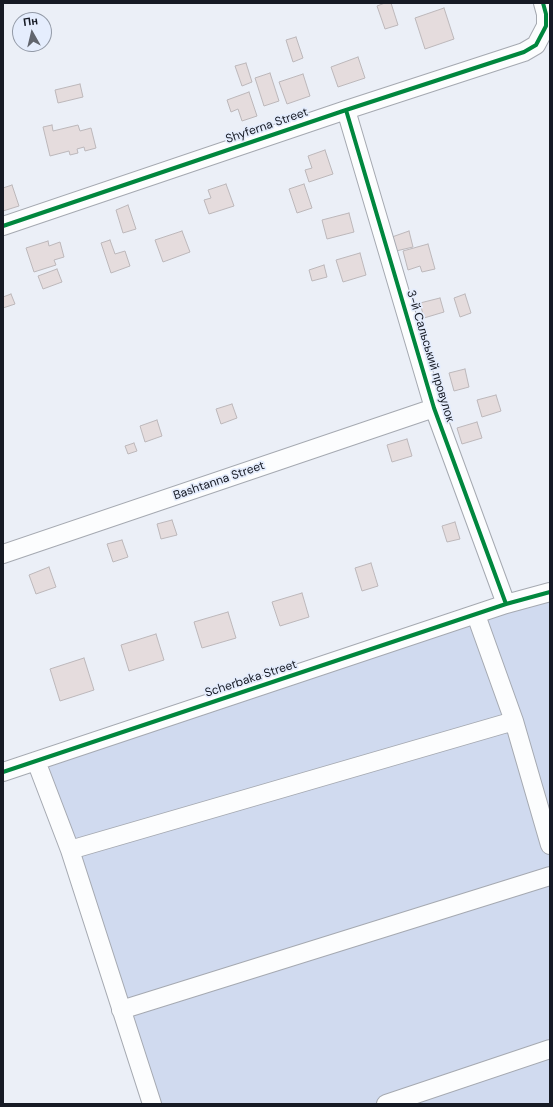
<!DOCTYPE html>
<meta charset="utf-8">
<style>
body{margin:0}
#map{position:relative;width:553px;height:1107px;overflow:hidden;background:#ebeff7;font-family:"DM Sans",sans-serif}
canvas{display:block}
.frame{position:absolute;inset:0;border:4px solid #161a24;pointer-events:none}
.north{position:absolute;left:12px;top:12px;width:40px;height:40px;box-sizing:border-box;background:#e5edfd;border:1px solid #9299a6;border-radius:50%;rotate:352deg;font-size:11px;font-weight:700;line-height:16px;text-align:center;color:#161a24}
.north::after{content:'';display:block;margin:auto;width:14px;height:18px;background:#61656e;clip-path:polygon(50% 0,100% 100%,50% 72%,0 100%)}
</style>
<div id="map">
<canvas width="553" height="1107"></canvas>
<div class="frame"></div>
<div class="north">Пн</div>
</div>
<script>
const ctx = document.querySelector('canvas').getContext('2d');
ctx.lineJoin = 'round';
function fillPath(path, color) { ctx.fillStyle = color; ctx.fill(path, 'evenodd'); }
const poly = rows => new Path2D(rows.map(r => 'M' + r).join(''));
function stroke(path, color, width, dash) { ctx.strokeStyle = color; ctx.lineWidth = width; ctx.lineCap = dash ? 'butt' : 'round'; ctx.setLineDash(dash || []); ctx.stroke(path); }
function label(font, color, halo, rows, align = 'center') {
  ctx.font = font + ' "DM Sans",sans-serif'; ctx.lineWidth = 3.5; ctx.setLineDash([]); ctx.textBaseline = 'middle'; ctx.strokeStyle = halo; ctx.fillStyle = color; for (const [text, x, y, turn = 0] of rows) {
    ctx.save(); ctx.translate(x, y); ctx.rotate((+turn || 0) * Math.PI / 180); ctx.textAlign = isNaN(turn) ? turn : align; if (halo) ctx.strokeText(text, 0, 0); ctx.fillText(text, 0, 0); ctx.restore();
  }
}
fillPath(poly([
 [550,592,550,1104,152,1104,36,761]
]), '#d0daef');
const building = poly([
 [385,3,391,3,398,25,385,29,377,6,385,3],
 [444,8,454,39,425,49,415,18,444,8],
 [296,37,303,58,293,62,286,40,296,37],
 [358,57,365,78,338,87,331,67,358,57],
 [246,63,252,82,242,86,235,66,246,63],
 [270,73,279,101,264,106,255,78,270,73],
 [303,74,310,96,287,104,279,82,303,74],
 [80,84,83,97,58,103,55,90,80,84],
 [249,92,257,116,242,121,238,109,231,112,227,100,249,92],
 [52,125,53,131,78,125,80,131,91,128,96,148,85,151,84,147,77,149,78,153,70,155,69,151,50,156,43,127,52,125],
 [325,150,333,174,309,182,305,170,312,168,308,156,325,150],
 [226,184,234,206,209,214,204,200,211,198,208,190,226,184],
 [304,184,312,208,297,213,289,189,304,184],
 [12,185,19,206,3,211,3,188,12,185],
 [128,205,136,229,123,233,116,210,128,205],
 [349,213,354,232,327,239,322,220,349,213],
 [182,231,190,252,163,262,155,240,182,231],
 [409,231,413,247,396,251,392,237,409,231],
 [110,240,115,254,125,251,130,266,111,273,101,243,110,240],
 [48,241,49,246,60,242,64,257,54,260,56,265,34,272,26,248,48,241],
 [428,244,435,269,422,272,420,266,408,270,403,251,428,244],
 [360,253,366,275,343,282,336,260,360,253],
 [324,265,327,277,312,281,309,270,324,265],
 [57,269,62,282,43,289,38,276,57,269],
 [11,294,15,304,3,308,3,297,11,294],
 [465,294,471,313,460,317,454,298,465,294],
 [440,298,444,312,424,318,420,303,440,298],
 [465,369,469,387,454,391,449,373,465,369],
 [496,395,501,411,482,417,477,400,496,395],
 [232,404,237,418,221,424,216,409,232,404],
 [157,420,162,436,145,442,140,426,157,420],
 [477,422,482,438,462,444,457,428,477,422],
 [407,439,412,456,392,462,387,445,407,439],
 [134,443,137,451,128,454,125,446,134,443],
 [172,520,177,535,161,539,157,524,172,520],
 [455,522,460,539,447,542,442,526,455,522],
 [122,540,128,557,113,562,107,544,122,540],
 [371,563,378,586,362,591,355,568,371,563],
 [49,567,56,587,36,594,29,575,49,567],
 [302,593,309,617,280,626,272,602,302,593],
 [228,612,236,638,202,648,194,622,228,612],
 [156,634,164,660,129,671,121,645,156,634],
 [84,658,94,690,60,701,50,669,84,658]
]);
fillPath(building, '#e5dcdd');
stroke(building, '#bcb7ba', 1);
const minor = poly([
 [346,110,434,408,506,604],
 [3,226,346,110,524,52,536,45,546,26,546,14,543,3],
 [3,554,434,408],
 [476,615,514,721,550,845],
 [36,761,70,850,152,1104],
 [3,772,506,604,550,592],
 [70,850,514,721],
 [121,1010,550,876],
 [386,1104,550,1049]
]);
stroke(minor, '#a5a9b1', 20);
stroke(minor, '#fcfdfe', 18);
stroke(poly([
 [346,110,434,408,506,604],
 [3,226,346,110,524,52,536,45,546,26,546,14,543,3],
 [3,772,506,604,550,592]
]), '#00873e', 4);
label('12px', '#161a24', '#e5edfd', [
 ["Shyferna Street",267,126,-19],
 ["3-й Сальський провулок",430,356,73],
 ["Bashtanna Street",219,481,-19],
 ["Scherbaka Street",251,679,-18]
]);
</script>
